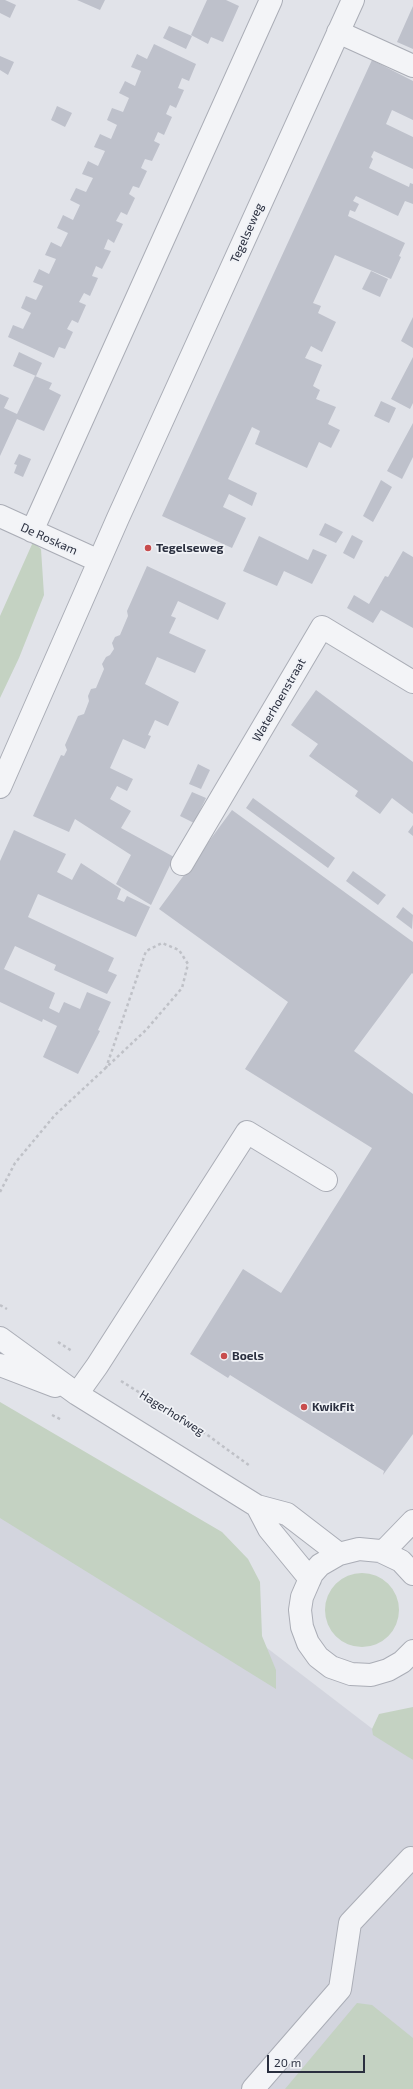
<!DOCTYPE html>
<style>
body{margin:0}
#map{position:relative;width:413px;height:2089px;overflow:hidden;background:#e1e3e9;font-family:"Exo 2",sans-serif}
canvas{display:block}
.scale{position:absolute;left:267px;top:2055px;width:98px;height:18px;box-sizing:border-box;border:2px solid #2a2f3f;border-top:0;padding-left:5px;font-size:12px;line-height:14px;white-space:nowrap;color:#2a2f3f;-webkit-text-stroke:3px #f0f2f6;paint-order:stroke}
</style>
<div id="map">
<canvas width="413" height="2089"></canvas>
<div class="scale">20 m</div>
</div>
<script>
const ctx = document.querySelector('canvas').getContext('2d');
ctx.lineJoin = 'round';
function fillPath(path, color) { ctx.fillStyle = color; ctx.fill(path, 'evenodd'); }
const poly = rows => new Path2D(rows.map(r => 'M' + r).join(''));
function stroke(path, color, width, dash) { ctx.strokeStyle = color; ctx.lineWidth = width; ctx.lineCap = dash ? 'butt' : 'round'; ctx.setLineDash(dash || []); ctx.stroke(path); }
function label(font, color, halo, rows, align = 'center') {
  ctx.font = font + ' "Exo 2",sans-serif'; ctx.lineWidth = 3.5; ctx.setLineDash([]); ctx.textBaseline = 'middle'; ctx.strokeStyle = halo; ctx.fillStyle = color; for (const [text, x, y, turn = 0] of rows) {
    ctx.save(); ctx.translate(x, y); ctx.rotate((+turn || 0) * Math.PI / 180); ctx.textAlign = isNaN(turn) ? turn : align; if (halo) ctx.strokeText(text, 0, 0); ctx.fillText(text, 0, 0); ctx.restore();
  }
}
fillPath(poly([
 [0,1443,413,1760,413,2089,0,2089]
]), '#d3d5de');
fillPath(poly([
 [33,542,41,549,44,595,19,658,0,698,0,616],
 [0,1402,222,1532,248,1559,260,1582,262,1636,276,1670,276,1689,0,1518],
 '325 1610a37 37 0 1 1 74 0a37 37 0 1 1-74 0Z',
 [413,1707,413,1760,373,1735,372,1729,379,1714],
 [357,2003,372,2005,413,2038,413,2089,285,2089]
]), '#c4d2c2');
fillPath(poly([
 [0,0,5,0,16,5,10,18,0,13],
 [77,0,105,0,100,10],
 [207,0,226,0,239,6,223,42,211,37,208,44,191,35],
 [413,6,413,49,397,42],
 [169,26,192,36,186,49,163,38],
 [154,44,196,64,189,81,182,78,178,88,184,90,176,108,170,105,166,114,172,117,164,135,158,132,154,141,160,144,152,161,145,159,141,168,147,171,139,188,133,186,129,194,135,198,127,215,121,212,116,221,123,224,114,243,108,239,104,249,111,251,102,269,96,266,92,276,98,278,90,296,84,293,79,302,86,305,78,323,72,320,67,329,73,332,65,349,59,347,54,358,8,337,13,325,23,329,31,313,21,308,26,296,36,300,43,286,33,282,39,269,49,274,56,259,45,255,51,242,61,247,68,233,57,228,63,215,73,220,80,205,70,200,76,188,86,192,93,178,82,174,88,161,98,166,105,151,94,147,100,134,111,139,117,125,107,120,112,108,123,112,129,98,119,93,125,81,135,86,141,71,131,67,137,54,147,59],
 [0,56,14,62,8,75,0,70],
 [372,60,413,81,413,120,392,110,386,124,413,137,413,169,374,151,371,157,373,159,369,168,409,187,410,183,413,184,413,204,405,201,398,216,356,196,353,201,359,204,355,212,350,210,348,216,405,243,399,256,401,257,391,279,335,255,313,303,321,306,318,313,336,322,322,352,311,346,305,358,322,365,313,386,320,390,316,399,336,407,328,424,340,430,331,448,319,442,307,468,255,444,260,431,252,427,228,479,257,493,252,506,229,494,223,507,246,518,232,548,162,516],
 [57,106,72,113,65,127,51,120],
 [371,271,388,279,380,297,362,289],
 [413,317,413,348,401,341],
 [19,352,42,363,36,376,13,366],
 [413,357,413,403,410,409,391,399],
 [35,376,52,383,49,389,61,395,44,431,17,419,0,456,0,394,9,398,4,408,17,414],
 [381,401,396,408,389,423,374,416],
 [413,423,413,457,402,479,387,471],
 [19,454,31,459,23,477,14,473,17,465,14,464],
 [381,480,392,487,373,522,363,516],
 [325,523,343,532,336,543,319,535],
 [352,535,363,541,354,559,343,553],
 [259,536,308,560,313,549,327,555,312,584,284,571,277,586,243,571],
 [403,551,413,557,413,628,381,610,373,623,347,608,354,595,369,604,385,576,388,577],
 [147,566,226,603,218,620,178,601,171,616,176,618,169,633,206,650,195,673,157,657,145,684,179,702,168,726,155,720,148,735,151,736,145,749,123,739,110,768,133,779,127,791,117,786,110,799,131,811,121,828,174,857,151,905,116,884,131,855,75,819,69,832,33,816,61,755,64,756,67,750,65,745,78,716,84,714,89,701,88,696,91,689,96,688,104,669,102,664,106,657,110,655,114,649,112,643,115,637,120,635,128,616,127,611],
 [316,690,413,762,413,814,392,798,380,814,355,796,358,791,309,756,318,744,291,725],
 [198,764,210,770,201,789,189,784],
 [192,792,206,798,194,823,180,816],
 [253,798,335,858,328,868,246,808],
 [232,810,413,942,413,974,412,973,354,1051,413,1094,413,1434,383,1475,384,1471,230,1375,228,1378,190,1354,243,1269,281,1293,372,1148,245,1069,288,1002,159,909],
 [413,825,413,836,408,832],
 [14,830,66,854,57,872,72,880,81,863,121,889,117,899,124,902,127,896,150,907,136,937,38,894,28,917,114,958,108,971,117,975,107,994,54,970,56,965,15,946,4,969,55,993,49,1008,59,1013,64,1002,80,1009,87,992,111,1002,98,1030,100,1031,78,1074,43,1057,57,1026,43,1019,42,1022,0,1002,0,861],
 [353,871,386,895,378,905,346,881],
 [403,907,413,915,412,929,396,917]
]), '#bec1cb');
const minor = poly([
 [338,32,413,66],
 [0,516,99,561],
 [32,531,271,0],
 [0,787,118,518,353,0],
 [182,864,322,627,413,682],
 [0,1338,77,1394,257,1506,287,1514,339,1554],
 [0,1365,55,1386],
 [77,1394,97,1366,247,1132,326,1180],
 [257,1506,269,1529,310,1579],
 [383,1552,413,1521],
 [413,1574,401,1561,380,1551,359,1549,339,1554,320,1565,312,1574,302,1597,300,1610,302,1627,308,1643,318,1657,331,1667,351,1674,371,1675,388,1670,402,1662,413,1651],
 [253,2089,340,1989,350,1923,411,1858]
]);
stroke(minor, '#aaadb6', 24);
stroke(poly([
 [0,1192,15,1163,55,1115,96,1077,146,1030,182,988,188,964,179,950,162,943,146,951,106,1068],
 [0,1305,7,1309],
 [58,1342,72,1351],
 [121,1381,206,1434,250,1466],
 [52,1415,62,1420]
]), '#bfc1c7', 2.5, [3, 3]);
stroke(minor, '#f3f4f7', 22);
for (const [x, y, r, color] of [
 [148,548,4,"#c84c4d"],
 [224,1356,4,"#c84c4d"],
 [304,1407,4,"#c84c4d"]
]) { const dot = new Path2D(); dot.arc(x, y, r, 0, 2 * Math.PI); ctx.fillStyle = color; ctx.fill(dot); stroke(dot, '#f0f2f6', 1.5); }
label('12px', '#2a2f3f', '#f0f2f6', [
 ["Tegelseweg",247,233,-66],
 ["De Roskam",49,539,24],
 ["Waterhoenstraat",279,700,-60],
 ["Hagerhofweg",172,1413,32]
]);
label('bold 12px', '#2a2f3f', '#f0f2f6', [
 ["Tegelseweg",156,548],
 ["Boels",232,1356],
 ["KwikFit",312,1407]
], 'left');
</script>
